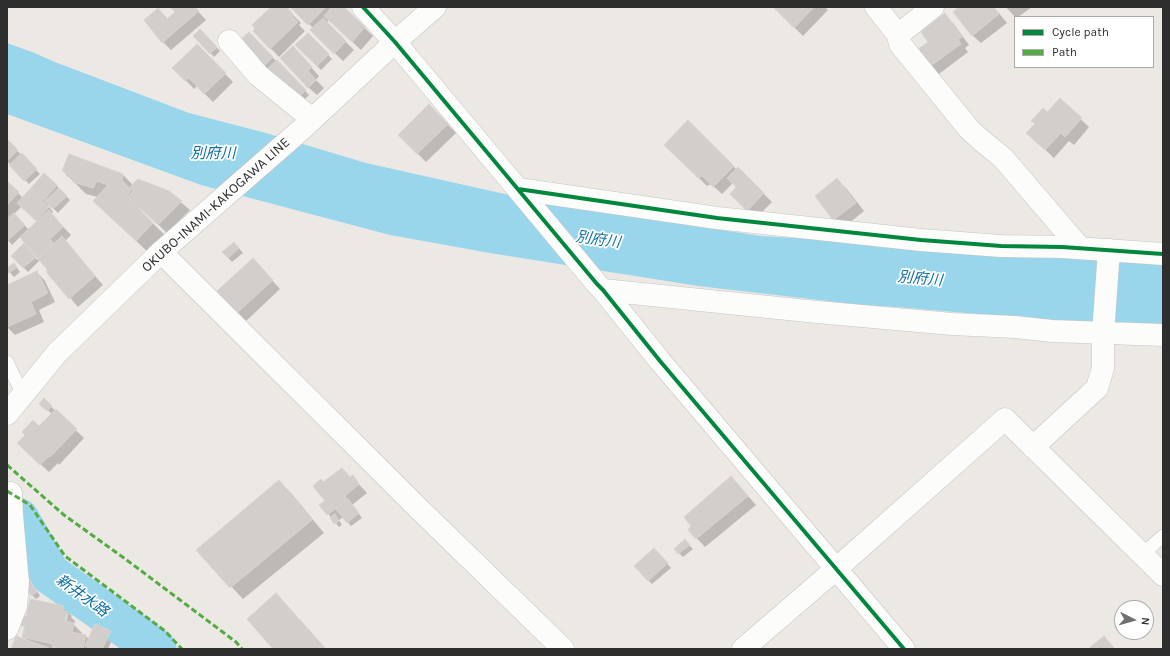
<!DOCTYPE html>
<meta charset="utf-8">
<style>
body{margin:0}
#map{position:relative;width:1170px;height:656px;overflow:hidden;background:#ece8e4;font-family:Karla,sans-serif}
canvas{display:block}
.frame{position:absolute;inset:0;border:8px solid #2e2e2e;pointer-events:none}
.legend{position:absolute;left:1014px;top:16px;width:140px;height:52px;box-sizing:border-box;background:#fff;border:1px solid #ababab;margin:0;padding:5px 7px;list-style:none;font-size:12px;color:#2e2e2e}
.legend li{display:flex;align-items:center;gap:8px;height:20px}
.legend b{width:20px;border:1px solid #ababab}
.north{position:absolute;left:1114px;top:600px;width:40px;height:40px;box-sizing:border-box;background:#fff;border:1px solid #ababab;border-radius:50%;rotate:96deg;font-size:11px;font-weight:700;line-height:16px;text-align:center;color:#2e2e2e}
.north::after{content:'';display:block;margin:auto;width:14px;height:18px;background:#706f6e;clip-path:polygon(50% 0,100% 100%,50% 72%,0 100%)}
</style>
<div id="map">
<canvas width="1170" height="656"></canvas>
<div class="frame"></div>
<ul class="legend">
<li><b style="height:5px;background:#00873e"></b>Cycle path</li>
<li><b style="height:5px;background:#54ab44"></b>Path</li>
</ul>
<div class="north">N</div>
</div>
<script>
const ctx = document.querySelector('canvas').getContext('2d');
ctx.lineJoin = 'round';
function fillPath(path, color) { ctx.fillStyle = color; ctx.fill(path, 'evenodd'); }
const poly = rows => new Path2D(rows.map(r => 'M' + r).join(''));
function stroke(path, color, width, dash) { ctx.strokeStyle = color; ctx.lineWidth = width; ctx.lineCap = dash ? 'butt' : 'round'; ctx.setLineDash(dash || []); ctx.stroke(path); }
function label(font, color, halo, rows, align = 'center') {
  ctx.font = font + ' Karla,"Noto Sans JP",sans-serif'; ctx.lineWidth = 3.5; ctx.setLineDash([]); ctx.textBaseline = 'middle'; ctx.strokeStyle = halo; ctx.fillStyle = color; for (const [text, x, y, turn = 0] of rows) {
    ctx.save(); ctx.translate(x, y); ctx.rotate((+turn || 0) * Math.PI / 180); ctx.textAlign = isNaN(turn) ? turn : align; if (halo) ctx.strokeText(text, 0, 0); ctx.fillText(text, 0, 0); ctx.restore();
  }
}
fillPath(poly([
 [7,43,32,52,55,62,189,113,266,133,366,163,545,203,761,236,830,240,883,247,964,250,1163,262,1163,328,1141,328,896,307,862,305,698,286,490,253,390,235,201,185,7,114]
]), '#99d6ec');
fillPath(poly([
 [171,7,194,7,206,20,171,50,163,42,158,9,168,19,176,12],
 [273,7,285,7,301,23,299,25,305,31,279,57,254,31],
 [292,7,343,7,373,36,361,50,329,20,326,23,354,50,343,61,311,30,313,28],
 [774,7,825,7,828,10,803,36],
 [961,7,994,7,1007,23,981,43,972,35],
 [1006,7,1032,7,1018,17,1015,17],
 [944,15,953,23,969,45,965,48,968,52,939,74,930,66,929,42],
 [200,30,220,51,214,57,194,36],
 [249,33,309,95,301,103,267,71],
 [308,34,332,59,321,70,297,45],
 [197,45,233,82,213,102,197,86,194,89,174,68],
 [301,56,319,76,316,80,324,88,317,95,308,87],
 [1060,99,1089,127,1074,145,1069,141,1054,158,1036,141,1036,124],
 [429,105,456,133,426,162,399,135],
 [688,121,737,170,738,169,772,202,756,218,739,202,737,187,733,183,722,194,711,184,707,186,666,145],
 [7,140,40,174,29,184,7,161],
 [63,171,122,174,133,185,169,192,190,210,167,233,140,207,138,209,165,235,149,253,106,213,98,197,86,194],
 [44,175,57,186,70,200,58,213,49,204,48,205,53,212,51,214,71,235,65,241,103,285,78,307,48,272,48,269,40,260,28,272,13,256,28,249,37,260,39,258,21,236,12,245,7,239,7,182,23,198],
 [22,206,38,222,29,230,14,214],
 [837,180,846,188,864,211,843,228,834,219,817,196],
 [238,247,243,253,232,262,223,252],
 [14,264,20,272,14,277,7,269],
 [261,268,280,289,246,321,218,291],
 [37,272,45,281,55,302,39,310,44,322,15,335,7,327,7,287],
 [44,400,84,438,59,465,58,463,49,472,18,443,39,428,52,414,41,404],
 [352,477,367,493,352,505,362,518,351,526,343,517,339,520,342,525,339,527,321,505,326,501,324,483,351,478],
 [279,481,291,493,324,533,243,599,197,550],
 [739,486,756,505,705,547,689,530],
 [689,545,693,549,683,557,675,549],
 [658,553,671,568,652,584,648,580],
 [29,579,33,584,40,596,36,599,32,595],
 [63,607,72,616,71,617,75,621,74,625,82,633,81,635,86,636,89,640,110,632,114,636,108,649,12,649,28,641,23,637,25,628,21,624,27,618],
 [66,613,68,614,65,626,63,626]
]), '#0003');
stroke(poly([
 [7,513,19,519,50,574,156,649]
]), '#99d6ec', 41);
const building = poly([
 [170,7,195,7,199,11,162,43,144,20,158,8,167,19,175,12,170,7],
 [271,7,287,7,293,14,292,16,298,22,270,49,253,31,255,29,252,25,271,7],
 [290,7,326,7,308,25,290,7],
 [332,7,344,7,365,27,352,42,324,16,332,7],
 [773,7,814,7,794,28,773,7],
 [959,7,994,7,999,14,972,36,953,12,959,7],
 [945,13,962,37,958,39,961,44,929,67,917,50,928,42,921,32,945,13],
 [323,18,346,41,334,54,310,30,323,18],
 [200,29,217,47,210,54,193,36,200,29],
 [249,32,273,57,262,68,238,42,249,32],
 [308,33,329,54,317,66,295,45,308,33],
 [197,44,226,73,204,94,189,78,185,81,172,68,197,44],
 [293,46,312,67,308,71,316,80,308,88,280,58,293,46],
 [277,60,306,90,296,100,267,69,277,60],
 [1060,98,1082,118,1065,137,1061,133,1045,150,1026,133,1035,124,1031,121,1043,108,1047,112,1060,98],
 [429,104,448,124,417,154,398,135,429,104],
 [688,120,734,166,713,187,702,176,698,178,664,145,688,120],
 [7,139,18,150,7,161,7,139],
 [22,153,37,169,24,181,9,165,22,153],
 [69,154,123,174,122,180,131,190,127,196,153,223,136,241,93,201,108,185,97,181,93,188,73,182,73,178,66,176,67,173,62,171,69,154],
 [738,167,764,193,747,211,730,194,736,187,727,178,738,167],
 [44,173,57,185,44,200,31,188,44,173],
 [837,178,856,203,833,220,815,196,837,178],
 [138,179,169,191,182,201,158,225,128,197,133,191,130,187,138,179],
 [7,181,19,192,7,205,7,181],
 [31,188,49,207,36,221,17,203,31,188],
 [59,188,67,196,53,209,45,201,59,188],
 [49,210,63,227,50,239,54,244,38,259,20,237,49,210],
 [14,213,25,225,7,241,7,219,14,213],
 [62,236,95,276,69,299,47,273,47,269,38,259,62,236],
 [234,242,239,248,228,258,222,252,234,242],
 [24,243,36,257,23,268,11,256,24,243],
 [253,258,273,280,237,313,217,291,253,258],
 [14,263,17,267,9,273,7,271,7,268,14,263],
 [37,271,48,293,31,302,36,314,7,327,7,285,37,271],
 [44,398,52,406,47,411,39,404,44,398],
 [56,409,77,429,50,457,49,456,40,465,17,443,25,435,22,432,33,420,39,426,56,409],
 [342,468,350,477,353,475,359,484,345,496,347,500,327,515,319,505,325,501,313,486,321,479,323,482,342,468],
 [731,476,748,496,696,539,688,530,691,526,684,517,731,476],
 [279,480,312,520,230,588,196,550,279,480],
 [348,499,359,513,347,523,336,509,348,499],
 [335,514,339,521,334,524,330,517,335,514],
 [685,539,690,545,678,554,674,549,685,539],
 [654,548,668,563,648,581,634,566,654,548],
 [29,578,37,592,31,596,23,581,29,578],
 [276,593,326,649,273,649,247,619,276,593],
 [30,599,64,606,63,611,67,612,65,621,74,623,72,632,86,635,83,649,59,649,52,647,53,644,22,637,25,626,20,625,22,616,26,617,30,599],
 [95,624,111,631,102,649,91,649,85,646,95,624],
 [16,636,49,648,49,649,11,649,16,636],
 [1104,636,1115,649,1088,649,1104,636]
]);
fillPath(building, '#d1cecb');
stroke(building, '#d7d4d0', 1);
const service = poly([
 [7,362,23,395],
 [1143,554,1163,536]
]);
const minor = poly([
 [363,7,395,42,597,284,603,290,660,361,904,649],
 [876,7,898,35,933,7],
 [898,35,900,44,969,129,981,140,1003,158,1080,248],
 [229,41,258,75,312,119],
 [518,189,717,218,921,240,1001,246,1062,247,1163,254],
 [161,252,414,504,563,649],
 [603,290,817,312,952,324,1015,327,1052,331,1163,335],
 [1033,447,1097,388,1103,368,1103,334,1109,250],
 [7,629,16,606,18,582,12,515,11,493],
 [743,649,836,569,1005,419,1163,575]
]);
const secondary = poly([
 [7,414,57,353,161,252,303,128,395,42,435,7]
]);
stroke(service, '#c5c4c5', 14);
stroke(minor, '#c5c4c5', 23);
stroke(secondary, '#c5c4c5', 23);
stroke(service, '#fcfcfb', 13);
stroke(minor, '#fcfcfb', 22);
stroke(secondary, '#fcfcfb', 22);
stroke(poly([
 [7,465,64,515,124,558,236,642,242,649],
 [7,491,30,505,65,556,165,631,182,649]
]), '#54ab44', 3, [6, 3]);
stroke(poly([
 [363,7,395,42,597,284,603,290,660,361,904,649],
 [518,189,717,218,921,240,1001,246,1062,247,1163,254]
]), '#00873e', 4);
label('14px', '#2e2e2e', '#fff', [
 ["OKUBO-INAMI-KAKOGAWA LINE",216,205,-42]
]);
label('italic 15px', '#0d6fa3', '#fff', [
 ["別府川",213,154],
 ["別府川",598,240,8],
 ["別府川",920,279,5],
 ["新井水路",82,596,36]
]);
</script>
